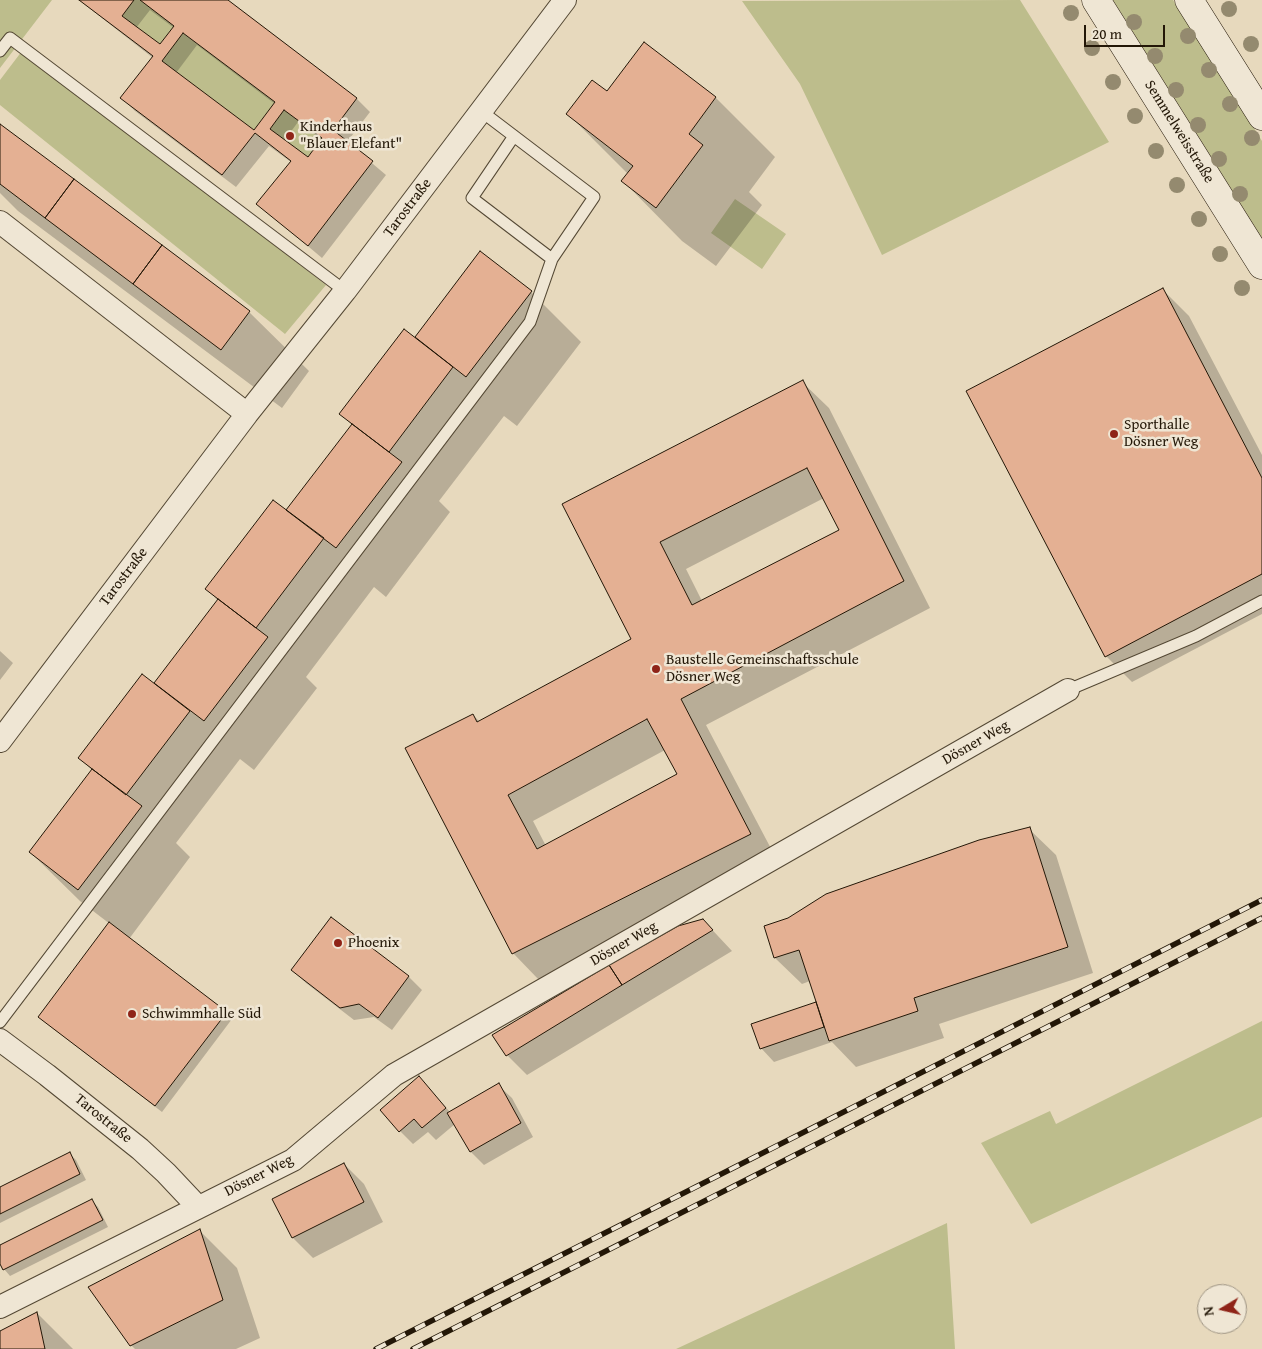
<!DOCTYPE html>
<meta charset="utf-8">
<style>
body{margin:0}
#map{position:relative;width:1262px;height:1349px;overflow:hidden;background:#e7d9bd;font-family:"Gentium Book Plus",serif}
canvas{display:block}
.north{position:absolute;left:1197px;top:1284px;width:50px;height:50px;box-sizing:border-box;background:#efe6d4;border:1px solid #9d9382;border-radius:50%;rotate:261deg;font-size:14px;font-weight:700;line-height:20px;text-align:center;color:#231707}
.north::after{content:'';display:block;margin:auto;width:18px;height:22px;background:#8f2418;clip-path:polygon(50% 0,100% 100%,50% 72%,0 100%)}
.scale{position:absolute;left:1084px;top:25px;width:81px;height:22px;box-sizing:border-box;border:2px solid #231707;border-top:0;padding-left:6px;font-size:15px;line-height:18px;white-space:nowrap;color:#231707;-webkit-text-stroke:4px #efe6d4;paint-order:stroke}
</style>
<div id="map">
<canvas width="1262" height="1349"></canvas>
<div class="north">N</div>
<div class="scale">20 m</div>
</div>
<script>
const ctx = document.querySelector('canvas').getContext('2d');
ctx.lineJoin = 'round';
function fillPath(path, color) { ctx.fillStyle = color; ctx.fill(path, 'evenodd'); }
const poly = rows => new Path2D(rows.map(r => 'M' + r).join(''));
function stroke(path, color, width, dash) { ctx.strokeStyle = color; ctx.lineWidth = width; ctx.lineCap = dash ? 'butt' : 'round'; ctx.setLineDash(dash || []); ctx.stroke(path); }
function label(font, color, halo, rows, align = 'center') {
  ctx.font = font + ' "Gentium Book Plus",serif'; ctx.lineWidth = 5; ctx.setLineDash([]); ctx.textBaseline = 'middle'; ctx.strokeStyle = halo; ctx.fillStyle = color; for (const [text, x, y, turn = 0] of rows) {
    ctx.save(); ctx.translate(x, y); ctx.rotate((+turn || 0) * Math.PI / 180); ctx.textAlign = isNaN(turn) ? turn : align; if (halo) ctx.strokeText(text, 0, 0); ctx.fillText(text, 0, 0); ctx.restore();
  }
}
fillPath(poly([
 [0,0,52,0,0,68],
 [134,0,140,0,174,26,160,44,122,16],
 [1020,0,1109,142,882,255,800,84,742,1],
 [1113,0,1173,0,1262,141,1262,238],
 [183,33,275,102,254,130,162,61],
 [22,51,326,285,285,334,0,105,0,80],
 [284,110,322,138,308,157,270,129],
 [735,199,786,234,762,269,711,233],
 [1262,1021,1262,1117,1031,1224,981,1143,1050,1111,1056,1124],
 [947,1223,955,1349,676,1349]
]), '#bdbd8c');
fillPath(poly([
 [79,0,225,0,357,99,370,112,347,142,386,175,322,258,258,204,291,162,269,146,236,187,135,111,122,98,153,58],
 [150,10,174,28,160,46,136,28],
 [197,45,275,104,254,132,176,73],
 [298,122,322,140,308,159,284,141],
 [644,44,716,98,775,157,749,192,762,205,716,266,682,241,623,181,628,174,568,114,608,93],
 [0,125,249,312,309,371,282,408,18,211,0,193],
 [480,253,531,292,581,342,517,426,504,416,439,501,450,512,386,597,374,587,306,677,317,688,254,770,240,759,176,843,190,857,129,939,232,1019,162,1112,46,1023,110,924,80,901,30,852,92,770,79,758,154,685,218,601,207,589,287,512,352,425,341,414,415,339],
 [1163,290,1189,316,1262,455,1262,614,1132,682,1106,656],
 [802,382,829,408,930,608,706,725,777,860,539,980,513,953,473,715,480,722,632,640,564,505],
 [824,498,841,531,702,601,686,569],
 [665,750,679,774,546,846,533,821],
 [0,651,13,663,0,680],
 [1029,829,1056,855,1093,973,939,1024,944,1038,856,1067,832,1042,774,1062,761,1048,815,1003,819,1007,810,981,802,984,775,958,765,927],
 [331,918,409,977,422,990,392,1030,374,1017,354,1020,306,983,292,970],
 [703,920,732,951,527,1075,507,1055],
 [419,1078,450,1112,498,1085,512,1098,533,1137,484,1165,470,1151,455,1124,436,1140,428,1132,413,1144,400,1131],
 [70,1154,76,1160,86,1180,0,1223,0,1189],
 [344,1164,364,1184,383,1222,313,1258,293,1238,274,1200],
 [92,1201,98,1207,108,1227,10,1276,4,1269,0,1261,0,1246],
 [199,1230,237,1268,260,1338,236,1349,135,1349,131,1345],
 [37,1313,73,1349,0,1349,0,1332]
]), '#0003');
const building = poly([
 [79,0,134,0,122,16,160,44,174,26,140,0,228,0,357,98,333,130,373,161,308,246,256,204,291,161,255,133,222,175,120,98,153,56,79,0],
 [183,33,275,102,254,130,162,61,183,33],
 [284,110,322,138,308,157,270,129,284,110],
 [644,42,716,97,689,134,703,145,656,208,621,181,633,166,566,114,592,80,607,91,644,42],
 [0,124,74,179,45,218,0,184,0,124],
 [74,179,162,245,133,284,45,218,74,179],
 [162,245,250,311,221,350,133,284,162,245],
 [480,251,532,291,466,377,415,337,480,251],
 [1163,288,1262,478,1262,574,1105,657,966,391,1163,288],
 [404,329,453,367,389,452,339,414,404,329],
 [803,380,904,581,681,699,751,834,512,954,405,748,473,714,477,722,631,639,562,504,803,380],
 [807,468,839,530,692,605,660,542,807,468],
 [647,719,677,774,537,849,508,795,647,719],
 [352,424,402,462,336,548,286,510,352,424],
 [273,500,324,538,256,628,205,589,273,500],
 [218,599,268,637,204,721,154,683,218,599],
 [142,674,190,711,126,795,78,758,142,674],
 [92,769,142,806,78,890,29,852,92,769],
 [1030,827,1068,947,914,998,918,1011,829,1041,799,950,774,958,764,926,788,918,826,894,979,840,1030,827],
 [331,917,409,976,378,1018,359,1004,340,1008,291,970,331,917],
 [703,919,713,930,622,985,609,965,678,926,703,919],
 [109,922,227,1012,155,1106,38,1017,109,922],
 [609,965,622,985,506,1056,492,1035,609,965],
 [816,1002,824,1027,760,1049,751,1024,816,1002],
 [419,1076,446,1108,422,1128,414,1119,399,1132,380,1110,419,1076],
 [499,1083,521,1123,470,1152,447,1113,499,1083],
 [70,1152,80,1174,0,1214,0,1187,70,1152],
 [344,1163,364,1202,292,1238,272,1199,344,1163],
 [92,1199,103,1220,3,1270,0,1264,0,1245,92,1199],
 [200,1229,223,1300,130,1346,88,1287,200,1229],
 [37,1312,45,1349,0,1349,0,1331,37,1312]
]);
fillPath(building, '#e4b093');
stroke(building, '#231707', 1);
const lane = poly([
 [0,51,10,38,345,291],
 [514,136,472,198,552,259],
 [1068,690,1196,636,1262,601],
 [0,1022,530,322,552,259,594,197,481,111]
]);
const street = poly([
 [0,222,247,414],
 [0,741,247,414,345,291,565,0],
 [0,1040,47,1075,140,1149,166,1173,198,1207],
 [0,1307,293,1160,394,1075,1068,690]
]);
const secondary = poly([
 [1096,0,1262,265],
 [1189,0,1262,116]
]);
stroke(lane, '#544834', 13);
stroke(street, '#544834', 24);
stroke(secondary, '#231707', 29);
stroke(lane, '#efe6d4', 11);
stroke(street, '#efe6d4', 22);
stroke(secondary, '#efe6d4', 28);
const rail = poly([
 [376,1349,1262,900],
 [413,1349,1262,918]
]);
stroke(rail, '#231707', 5.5);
stroke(rail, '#efe6d4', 4, [11]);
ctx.fillStyle = '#948a6f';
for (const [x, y] of [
 [1229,9],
 [1071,13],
 [1134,22],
 [1188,36],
 [1251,44],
 [1092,48],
 [1155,56],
 [1209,70],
 [1113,82],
 [1176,90],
 [1230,104],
 [1135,116],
 [1198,125],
 [1252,138],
 [1156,151],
 [1219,159],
 [1177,185],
 [1240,194],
 [1199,219],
 [1220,254],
 [1242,288]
]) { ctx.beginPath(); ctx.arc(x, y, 8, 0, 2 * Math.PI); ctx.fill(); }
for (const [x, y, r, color] of [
 [290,136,5,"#8f2418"],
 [1114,434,5,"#8f2418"],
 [656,669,5,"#8f2418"],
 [338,943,5,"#8f2418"],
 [132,1014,5,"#8f2418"]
]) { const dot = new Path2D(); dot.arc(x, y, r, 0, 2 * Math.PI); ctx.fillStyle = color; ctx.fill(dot); stroke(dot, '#efe6d4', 2); }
label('15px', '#231707', '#efe6d4', [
 ["Kinderhaus",300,127],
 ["\"Blauer Elefant\"",300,144],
 ["Sporthalle",1124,425],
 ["Dösner Weg",1124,442],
 ["Baustelle Gemeinschaftsschule",666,660],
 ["Dösner Weg",666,677],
 ["Phoenix",348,943],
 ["Schwimmhalle Süd",142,1014]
], 'left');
label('15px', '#231707', '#efe6d4', [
 ["Semmelweisstraße",1179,132,58],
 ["Tarostraße",408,208,-53],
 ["Tarostraße",124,577,-53],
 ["Dösner Weg",976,743,-30],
 ["Dösner Weg",624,944,-30],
 ["Tarostraße",103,1119,39],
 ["Dösner Weg",259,1176,-27]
]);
</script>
